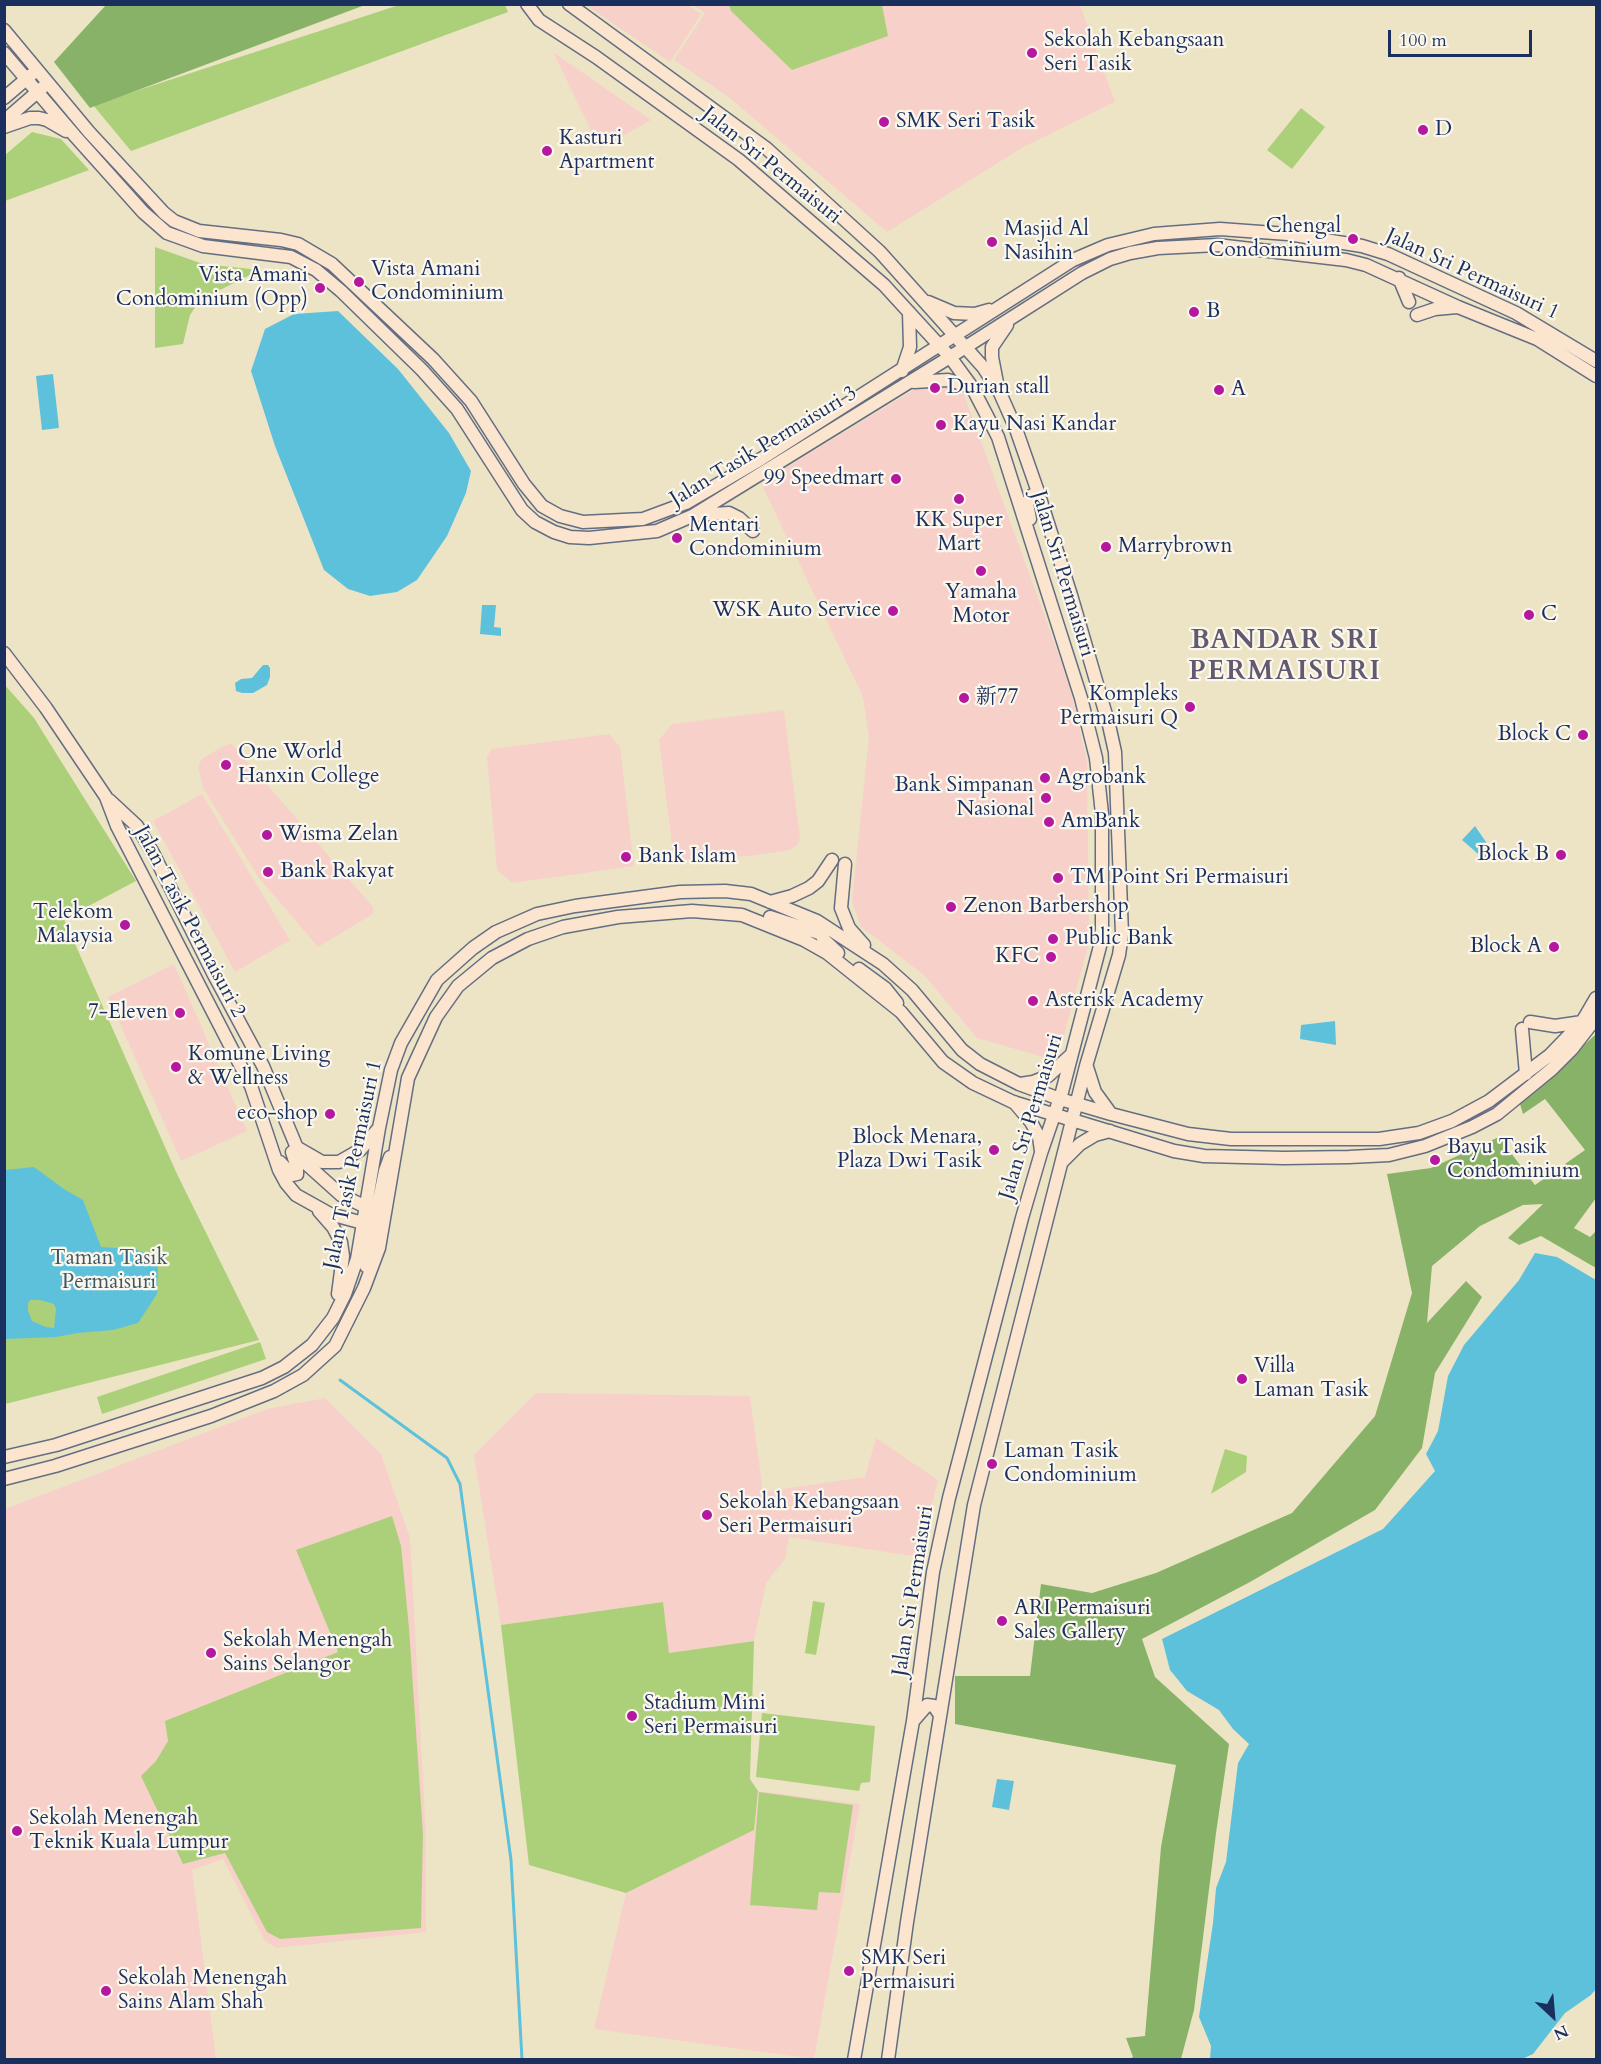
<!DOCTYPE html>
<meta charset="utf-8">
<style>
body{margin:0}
#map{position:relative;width:1601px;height:2064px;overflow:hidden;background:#ede4c6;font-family:Cardo,serif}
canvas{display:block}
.frame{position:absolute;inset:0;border:6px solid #1b2f5e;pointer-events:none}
.north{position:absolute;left:1523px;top:1986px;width:60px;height:60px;-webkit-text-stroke:4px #fbf7ec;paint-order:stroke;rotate:154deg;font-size:16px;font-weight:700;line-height:24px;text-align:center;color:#1b2f5e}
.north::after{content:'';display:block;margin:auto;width:21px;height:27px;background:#1b2f5e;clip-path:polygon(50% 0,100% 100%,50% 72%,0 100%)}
.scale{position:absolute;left:1388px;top:30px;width:144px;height:27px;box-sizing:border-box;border:3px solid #1b2f5e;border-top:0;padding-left:8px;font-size:18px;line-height:21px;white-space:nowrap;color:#1b2f5e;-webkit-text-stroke:4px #fbf7ec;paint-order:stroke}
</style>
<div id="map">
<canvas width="1601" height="2064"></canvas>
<div class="frame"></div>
<div class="north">N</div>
<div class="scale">100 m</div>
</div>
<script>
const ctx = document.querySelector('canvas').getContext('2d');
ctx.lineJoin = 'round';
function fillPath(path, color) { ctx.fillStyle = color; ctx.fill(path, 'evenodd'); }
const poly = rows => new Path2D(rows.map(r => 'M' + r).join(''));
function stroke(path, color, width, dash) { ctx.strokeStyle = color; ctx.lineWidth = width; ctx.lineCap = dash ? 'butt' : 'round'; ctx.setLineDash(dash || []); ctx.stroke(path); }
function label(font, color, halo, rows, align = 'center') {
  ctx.font = font + ' Cardo,"Noto Serif SC",serif'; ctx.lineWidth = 4.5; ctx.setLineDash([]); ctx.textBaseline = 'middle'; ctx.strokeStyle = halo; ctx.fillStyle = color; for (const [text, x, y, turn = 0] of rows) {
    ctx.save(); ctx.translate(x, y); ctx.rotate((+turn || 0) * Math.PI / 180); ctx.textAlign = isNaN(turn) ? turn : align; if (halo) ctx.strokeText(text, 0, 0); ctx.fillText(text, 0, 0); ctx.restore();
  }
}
fillPath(poly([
 [598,4,687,5,701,14,670,62,589,7],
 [693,5,1080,5,1115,102,1025,146,887,232,730,98,674,60,705,13],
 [553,52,651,120,600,149],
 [918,387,948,388,964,395,1069,683,1087,761,1089,943,1057,1061,977,1038,924,975,860,926,852,901,869,737,863,697,761,483],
 [784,710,800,839,797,845,790,850,748,856,674,860,659,740,672,724],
 [609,734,620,747,634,866,512,883,497,870,487,757,492,749],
 [232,744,373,907,373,914,318,947,259,878,203,788,199,770,199,764,203,758,226,745],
 [202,794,290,940,235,972,153,821],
 [174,964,247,1131,181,1161,108,997],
 [536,1393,750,1396,763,1492,865,1477,876,1438,938,1480,919,1557,789,1537,785,1559,766,1583,754,1641,669,1653,662,1602,501,1625,474,1455],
 [325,1398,381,1454,410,1538,426,1836,426,1932,276,1948,265,1941,223,1859,192,1870,216,2059,5,2060,5,1509,267,1409],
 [758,1791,860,1804,814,2059,594,2029,626,1893,754,1830]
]), '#f7d0ca');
fillPath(poly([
 [399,5,505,5,508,12,131,151,93,105],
 [729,5,882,5,888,36,792,70,731,11],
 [1301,108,1325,127,1292,169,1267,150],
 [32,132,61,139,89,170,5,201,5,155],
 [155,247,203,264,260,270,200,300,190,315,183,344,155,348],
 [4,684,34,718,136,881,64,919,177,1174,259,1340,5,1404],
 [260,1342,266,1359,102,1414,97,1397],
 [1225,1449,1247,1456,1246,1472,1211,1494],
 [392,1516,401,1546,409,1628,423,1834,421,1928,280,1939,267,1932,225,1853,183,1864,141,1776,156,1761,168,1741,165,1721,338,1652,296,1550],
 [813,1601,825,1603,816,1655,805,1653],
 [663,1602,669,1653,754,1641,750,1779,758,1791,754,1830,626,1893,529,1865,501,1625],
 [762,1713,875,1726,870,1782,861,1783,859,1791,756,1777],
 [759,1792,853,1805,840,1893,819,1892,817,1910,750,1905]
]), '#acd079');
fillPath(poly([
 [106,5,106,4,365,5,90,108,54,62],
 [1596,1034,1596,1198,1574,1228,1590,1237,1596,1231,1596,1268,1541,1236,1519,1245,1508,1238,1543,1204,1523,1205,1480,1226,1432,1266,1427,1323,1466,1281,1482,1297,1435,1373,1422,1448,1375,1510,1250,1582,1142,1639,1155,1677,1229,1744,1216,1833,1194,2010,1181,2059,1130,2059,1133,2057,1126,2038,1145,2036,1161,1847,1176,1765,955,1724,955,1676,1030,1676,1041,1584,1092,1593,1156,1573,1292,1513,1375,1416,1412,1293,1387,1174,1431,1168,1499,1137,1535,1185,1585,1150,1545,1099,1523,1114,1520,1104]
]), '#89b269');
fillPath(poly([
 [338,311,398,369,449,433,471,471,466,493,447,536,417,580,397,592,370,596,348,589,324,570,275,446,251,371,265,329,294,314],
 [53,374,59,428,42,430,36,376],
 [482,605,496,605,494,627,501,628,501,636,480,634],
 [263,665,268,665,270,668,270,677,267,685,253,693,242,693,236,691,235,683,241,679,252,678],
 [1475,826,1488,845,1486,852,1488,857,1485,860,1462,840],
 [1335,1021,1336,1045,1300,1039,1301,1025],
 [34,1167,64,1189,83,1200,101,1247,135,1249,148,1254,158,1267,157,1294,138,1323,113,1330,78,1333,56,1337,5,1339,5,1170],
 [30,1300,40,1300,54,1304,56,1309,54,1328,46,1327,32,1321,28,1311,28,1304],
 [1535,1253,1557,1257,1596,1280,1596,1989,1591,1995,1565,2013,1533,2054,1522,2059,1210,2059,1211,2046,1199,2017,1213,1923,1216,1888,1226,1862,1238,1763,1249,1744,1233,1729,1219,1710,1187,1691,1170,1670,1162,1639,1383,1529,1435,1471,1426,1454,1438,1431,1448,1376,1464,1345,1519,1280],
 [997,1779,1014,1781,1009,1810,992,1807]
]), '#5ec1dc');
stroke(poly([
 [340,1380,447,1458,460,1484,511,1860,522,2060]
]), '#5ec1dc', 3);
const secondary = poly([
 [527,4,539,20,596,57,739,160,884,285,950,357,972,387,998,437,1081,698,1096,758,1102,814,1102,929,1100,946,1062,1092,1041,1153,1022,1218,949,1498,933,1572,913,1721,854,2060],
 [569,4,766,148,880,252,983,367,1000,393,1016,429,1038,492,1071,595,1109,725,1115,752,1122,934,1119,955,1086,1066,974,1505,907,1922,888,2060],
 [4,30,89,132,164,213,174,221,199,231,281,240,298,244,332,264,433,359,471,401,524,484,542,506,560,516,583,522,643,519,686,503,761,459,1073,260,1108,245,1154,234,1220,229,1288,234,1362,246,1388,254,1516,313,1596,361],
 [4,53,75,136,143,212,167,233,203,246,291,257,316,270,341,291,422,370,457,409,522,510,535,522,554,532,570,537,589,538,657,531,692,516,950,357,1082,273,1110,259,1130,253,1158,248,1217,245,1346,260,1366,265,1458,307,1537,339,1596,376],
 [4,98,31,75],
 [4,121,42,88],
 [4,127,30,118,39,118,47,120,66,131],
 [1399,278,1409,302],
 [928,302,954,313,975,314,989,310],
 [1417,315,1435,309,1457,307],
 [902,371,910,347,909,312],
 [914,382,948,380,972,387],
 [997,383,992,357,992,347,1007,325],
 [697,515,729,513,739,518,753,531],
 [1030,519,1027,504,1031,496,1038,492],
 [4,653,46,708,106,797,117,826,251,1086,279,1170,286,1183,296,1195,330,1214,363,1223],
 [109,800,137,826,153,853,214,975,263,1066,302,1160,341,1195,366,1207],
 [845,864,841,908,849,928,864,945],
 [770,902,792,896,809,888,818,881,832,860],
 [770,917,819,933,825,932],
 [817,921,817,927,824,940,838,953],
 [859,969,885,988,897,1003],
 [1530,1022,1555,1026,1582,1022],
 [1522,1029,1526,1074],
 [1087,1067,1095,1092,1111,1114],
 [1020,1084,1033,1082,1048,1076,1071,1055],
 [1014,1102,1031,1122,1039,1137,1041,1151],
 [296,1147,322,1162,339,1162,360,1150,379,1128],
 [1063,1161,1080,1144,1095,1135,1110,1131],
 [280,1162,292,1175,297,1174,297,1167,292,1152],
 [319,1211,333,1227,341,1242,343,1256,338,1294],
 [363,1223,372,1215,378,1205,385,1171,390,1157],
 [366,1266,373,1228,372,1215,368,1210],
 [4,1457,56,1445,262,1378,284,1367,312,1345,333,1318,345,1294,357,1259,379,1128,391,1070,401,1043,437,980,473,948,496,932,537,914,575,906,680,892,725,891,751,894,817,921,883,964,912,990,962,1050,980,1064,1019,1084,1060,1099,1111,1114,1188,1134,1231,1139,1379,1139,1419,1133,1452,1121,1489,1101,1550,1055,1582,1022,1596,998],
 [4,1479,55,1466,211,1416,274,1391,303,1375,335,1346,364,1288,379,1248,408,1078,436,1017,458,986,492,958,528,939,563,927,618,917,692,911,742,915,804,940,827,953,901,1012,943,1062,973,1083,1013,1102,1174,1151,1204,1156,1284,1158,1349,1157,1389,1155,1425,1146,1472,1127,1497,1114,1552,1069,1572,1049,1596,1018],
 [914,1720,927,1705,934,1706,940,1715]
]);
stroke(secondary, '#646e82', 15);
stroke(secondary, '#fce5cf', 12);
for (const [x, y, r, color] of [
 [1032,53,6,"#b5179e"],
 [884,122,6,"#b5179e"],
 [1423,130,6,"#b5179e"],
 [547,151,6,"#b5179e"],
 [1353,239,6,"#b5179e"],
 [992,242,6,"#b5179e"],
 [359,282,6,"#b5179e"],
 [320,288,6,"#b5179e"],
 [1194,312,6,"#b5179e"],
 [935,388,6,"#b5179e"],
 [1219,390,6,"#b5179e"],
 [941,425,6,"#b5179e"],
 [896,479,6,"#b5179e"],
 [959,499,6,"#b5179e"],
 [677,538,6,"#b5179e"],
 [1106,547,6,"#b5179e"],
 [981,571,6,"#b5179e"],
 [893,611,6,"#b5179e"],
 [1529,615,6,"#b5179e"],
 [964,698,6,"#b5179e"],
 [1190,707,6,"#b5179e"],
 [1583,735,6,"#b5179e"],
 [226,765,6,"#b5179e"],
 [1045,778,6,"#b5179e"],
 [1046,798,6,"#b5179e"],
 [1049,822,6,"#b5179e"],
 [267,835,6,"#b5179e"],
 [1561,855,6,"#b5179e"],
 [626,857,6,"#b5179e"],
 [268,872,6,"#b5179e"],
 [1058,878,6,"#b5179e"],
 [951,907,6,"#b5179e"],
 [125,925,6,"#b5179e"],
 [1053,939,6,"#b5179e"],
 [1554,947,6,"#b5179e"],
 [1051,957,6,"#b5179e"],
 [1033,1001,6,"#b5179e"],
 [180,1013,6,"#b5179e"],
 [176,1067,6,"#b5179e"],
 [330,1114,6,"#b5179e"],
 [994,1150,6,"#b5179e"],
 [1435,1160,6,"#b5179e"],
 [1242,1379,6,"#b5179e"],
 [992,1464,6,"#b5179e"],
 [707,1515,6,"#b5179e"],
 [1002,1621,6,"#b5179e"],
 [211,1653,6,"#b5179e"],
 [632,1716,6,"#b5179e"],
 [17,1831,6,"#b5179e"],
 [849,1971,6,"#b5179e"],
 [106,1991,6,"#b5179e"]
]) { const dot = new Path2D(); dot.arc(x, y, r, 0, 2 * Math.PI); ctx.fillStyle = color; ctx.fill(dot); stroke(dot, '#fbf7ec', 2); }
label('21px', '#1b2f5e', '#fbf7ec', [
 ["Sekolah Kebangsaan",1044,41],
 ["Seri Tasik",1044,65],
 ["SMK Seri Tasik",896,122],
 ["D",1435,130],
 ["Kasturi",559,139],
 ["Apartment",559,163],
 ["Chengal",1341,227,"right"],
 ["Condominium",1341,251,"right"],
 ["Masjid Al",1004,230],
 ["Nasihin",1004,254],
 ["Vista Amani",371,270],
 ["Condominium",371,294],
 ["Vista Amani",308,276,"right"],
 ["Condominium (Opp)",308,300,"right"],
 ["B",1206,312],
 ["Durian stall",947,388],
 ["A",1231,390],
 ["Kayu Nasi Kandar",953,425],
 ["99 Speedmart",884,479,"right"],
 ["KK Super",959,521,"center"],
 ["Mart",959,545,"center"],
 ["Mentari",689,526],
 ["Condominium",689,550],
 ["Marrybrown",1118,547],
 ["Yamaha",981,593,"center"],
 ["Motor",981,617,"center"],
 ["WSK Auto Service",881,611,"right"],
 ["C",1541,615],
 ["Kompleks",1178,695,"right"],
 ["Permaisuri Q",1178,719,"right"],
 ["新77",976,698],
 ["Block C",1571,735,"right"],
 ["One World",238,753],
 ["Hanxin College",238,777],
 ["Agrobank",1057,778],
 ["Bank Simpanan",1034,786,"right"],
 ["Nasional",1034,810,"right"],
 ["AmBank",1061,822],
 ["Wisma Zelan",279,835],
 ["Block B",1549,855,"right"],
 ["Bank Islam",638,857],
 ["Bank Rakyat",280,872],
 ["TM Point Sri Permaisuri",1070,878],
 ["Zenon Barbershop",963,907],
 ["Telekom",113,913,"right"],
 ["Malaysia",113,937,"right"],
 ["Public Bank",1065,939],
 ["Block A",1542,947,"right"],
 ["KFC",1039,957,"right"],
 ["Asterisk Academy",1045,1001],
 ["7-Eleven",168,1013,"right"],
 ["Komune Living",188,1055],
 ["& Wellness",188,1079],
 ["eco-shop",318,1114,"right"],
 ["Block Menara,",982,1138,"right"],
 ["Plaza Dwi Tasik",982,1162,"right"],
 ["Bayu Tasik",1447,1148],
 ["Condominium",1447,1172],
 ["Villa",1254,1367],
 ["Laman Tasik",1254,1391],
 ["Laman Tasik",1004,1452],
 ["Condominium",1004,1476],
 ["Sekolah Kebangsaan",719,1503],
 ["Seri Permaisuri",719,1527],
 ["ARI Permaisuri",1014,1609],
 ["Sales Gallery",1014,1633],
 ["Sekolah Menengah",223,1641],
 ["Sains Selangor",223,1665],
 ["Stadium Mini",644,1704],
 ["Seri Permaisuri",644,1728],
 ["Sekolah Menengah",29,1819],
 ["Teknik Kuala Lumpur",29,1843],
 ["SMK Seri",861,1959],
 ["Permaisuri",861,1983],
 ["Sekolah Menengah",118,1979],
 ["Sains Alam Shah",118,2003]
], 'left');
label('21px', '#1b2f5e', '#fbf7ec', [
 ["Jalan Sri Permaisuri",771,166,39],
 ["Jalan Sri Permaisuri 1",1472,275,25],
 ["Jalan Tasik Permaisuri 3",764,447,-31],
 ["Jalan Sri Permaisuri",1062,574,73],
 ["Jalan Tasik Permaisuri 2",189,922,62],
 ["Jalan Sri Permaisuri",1032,1117,-73],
 ["Jalan Tasik Permaisuri 1",354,1165,-78],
 ["Jalan Sri Permaisuri",914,1591,-81]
]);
label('21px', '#3f5765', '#fbf7ec', [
 ["Taman Tasik",109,1259],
 ["Permaisuri",109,1283]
]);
ctx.letterSpacing = '1.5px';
label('bold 27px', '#625a6f', '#fbf7ec', [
 ["BANDAR SRI",1285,642],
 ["PERMAISURI",1285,673]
]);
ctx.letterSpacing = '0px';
</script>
